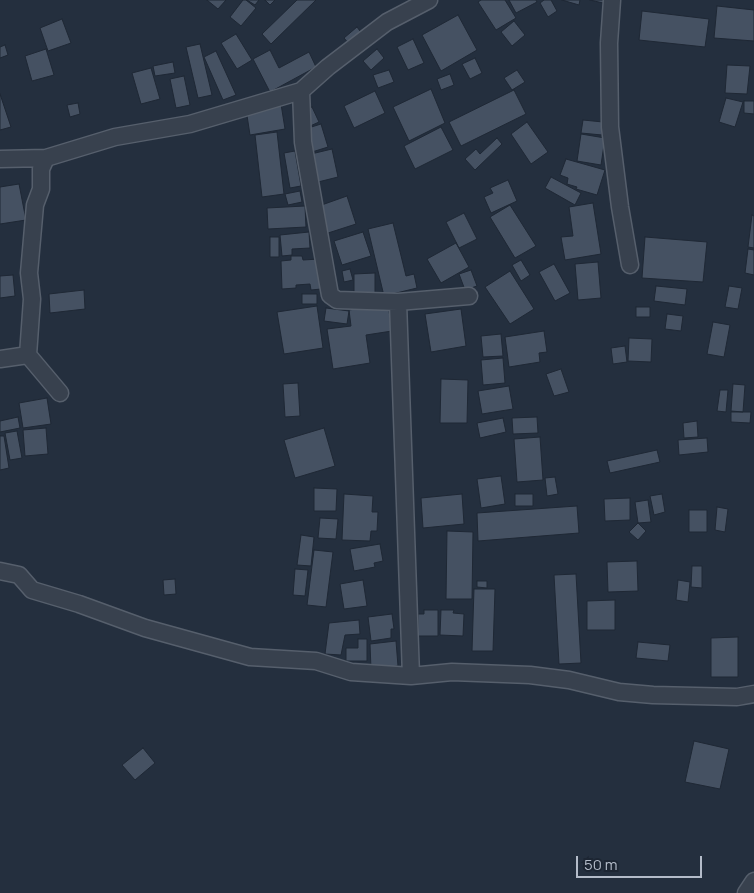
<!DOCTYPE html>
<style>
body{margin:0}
#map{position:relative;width:754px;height:893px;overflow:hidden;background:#242f3e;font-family:Manrope,sans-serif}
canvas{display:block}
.scale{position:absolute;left:576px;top:856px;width:126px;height:22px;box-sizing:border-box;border:2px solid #b4bcc9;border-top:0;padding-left:6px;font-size:15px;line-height:18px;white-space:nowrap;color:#b4bcc9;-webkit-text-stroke:4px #1d2633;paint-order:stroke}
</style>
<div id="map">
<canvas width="754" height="893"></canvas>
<div class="scale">50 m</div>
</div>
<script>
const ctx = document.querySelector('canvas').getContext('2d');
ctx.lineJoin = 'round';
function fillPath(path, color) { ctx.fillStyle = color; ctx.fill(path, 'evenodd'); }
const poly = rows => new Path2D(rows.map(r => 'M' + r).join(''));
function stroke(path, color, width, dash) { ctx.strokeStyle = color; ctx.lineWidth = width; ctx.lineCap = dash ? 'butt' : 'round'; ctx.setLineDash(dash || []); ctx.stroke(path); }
const building = poly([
 [207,0,226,0,218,9,207,0],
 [243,0,246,0,256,8,241,26,230,17,243,0],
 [247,0,259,0,255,5,247,0],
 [265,0,275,0,270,5,265,0],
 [297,0,316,0,271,44,262,34,297,0],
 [481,0,505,0,516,18,496,30,478,2,481,0],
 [509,0,536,0,537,2,516,13,509,0],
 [544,0,551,0,557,11,548,17,540,3,544,0],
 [562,0,580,0,579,5,562,0],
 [590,0,604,0,603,3,590,0],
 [717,6,754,10,754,41,714,38,717,6],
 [642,11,709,19,705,47,639,40,642,11],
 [458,15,477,50,441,71,422,35,458,15],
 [62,19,71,43,48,51,40,28,62,19],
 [514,21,525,35,512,46,501,32,514,21],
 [357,27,363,35,351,46,344,38,357,27],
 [236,34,252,60,237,69,221,43,236,34],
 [413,39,424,63,408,70,397,47,413,39],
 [200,44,212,95,198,98,186,47,200,44],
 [5,45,8,55,0,58,0,47,5,45],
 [46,49,54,75,32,81,25,56,46,49],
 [377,49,384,58,371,70,363,61,377,49],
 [270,50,279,68,309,52,316,67,270,92,253,59,270,50],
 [216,51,236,95,223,100,204,57,216,51],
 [475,58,482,73,470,79,462,64,475,58],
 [173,62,175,73,155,76,153,66,173,62],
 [727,65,750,66,747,94,725,93,727,65],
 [151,68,160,99,141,104,132,73,151,68],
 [389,70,394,82,378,88,373,75,389,70],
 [517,70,525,82,512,90,504,78,517,70],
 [450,74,454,85,441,90,437,79,450,74],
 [184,76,190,105,176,108,170,79,184,76],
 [431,89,445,123,409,141,393,107,431,89],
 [514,90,526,114,461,146,449,122,514,90],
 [375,91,385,113,354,128,344,106,375,91],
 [0,94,11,127,0,130,0,94],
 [726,98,743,102,735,127,719,122,726,98],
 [744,101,754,101,754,114,744,113,744,101],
 [78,103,80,114,70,117,67,105,78,103],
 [281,104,285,129,250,135,246,109,281,104],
 [312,107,319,122,308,127,302,112,312,107],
 [583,120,603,122,602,135,581,133,583,120],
 [527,122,548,152,531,164,511,134,527,122],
 [321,124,328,147,312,152,305,129,321,124],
 [441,127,453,150,415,169,404,146,441,127],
 [277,132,284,194,262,197,255,135,277,132],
 [581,134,605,138,601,165,577,161,581,134],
 [497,138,502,144,475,170,465,159,476,149,480,154,497,138],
 [332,149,338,177,318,182,311,154,332,149],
 [295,151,301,186,290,188,284,153,295,151],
 [566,159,605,170,597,195,576,189,577,187,567,184,568,178,560,175,566,159],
 [551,177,581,193,575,205,545,188,551,177],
 [508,180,517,201,491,213,484,197,493,193,490,188,508,180],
 [19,184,26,220,0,224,0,187,19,184],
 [300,191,302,202,288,205,285,194,300,191],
 [347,196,356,224,325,234,316,207,347,196],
 [593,203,601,254,565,260,561,237,573,236,569,207,593,203],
 [510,205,536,246,515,258,490,217,510,205],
 [305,206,306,227,268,229,267,208,305,206],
 [464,213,477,239,459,248,446,222,464,213],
 [752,215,754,216,754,248,748,247,752,215],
 [393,223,406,276,414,274,417,288,384,296,368,229,393,223],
 [309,232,310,248,292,249,292,255,282,256,280,235,309,232],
 [363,232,371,256,342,265,334,241,363,232],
 [270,237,279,237,279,257,270,257,270,237],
 [645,237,707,242,703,282,642,278,645,237],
 [456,243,469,267,441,283,427,259,456,243],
 [748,249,754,250,754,275,745,273,748,249],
 [291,256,302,256,303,260,319,259,321,289,311,290,310,284,296,285,296,288,282,289,281,261,291,260,291,256],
 [521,260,530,275,521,281,512,265,521,260],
 [598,262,601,298,578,300,575,264,598,262],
 [554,264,570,293,555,301,539,272,554,264],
 [350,269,353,280,344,282,342,271,350,269],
 [471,270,477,286,465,290,459,274,471,270],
 [510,271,534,309,510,324,485,287,510,271],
 [375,273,375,298,354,298,354,274,375,273],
 [13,275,15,296,0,298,0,276,13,275],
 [656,286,687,289,685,305,654,301,656,286],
 [729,286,742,288,738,309,725,307,729,286],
 [84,290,85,309,50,313,49,294,84,290],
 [302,294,317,294,317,304,302,304,302,294],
 [388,304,392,331,366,335,370,363,333,369,327,329,351,326,349,310,388,304],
 [317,306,323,348,284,354,277,312,317,306],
 [636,307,650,307,650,317,636,317,636,307],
 [326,308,349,311,347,324,324,321,326,308],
 [461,309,466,346,431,352,425,314,461,309],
 [667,314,683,316,681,331,665,329,667,314],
 [713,322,730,325,724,357,707,354,713,322],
 [544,331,547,352,539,353,540,362,509,367,505,337,544,331],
 [501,334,503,356,483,357,481,336,501,334],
 [629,338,652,339,651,362,628,361,629,338],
 [625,346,627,362,613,364,611,348,625,346],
 [503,358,505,383,483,385,481,360,503,358],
 [561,369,569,392,554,396,546,374,561,369],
 [441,379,468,380,467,423,440,423,441,379],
 [298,383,300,416,285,417,283,384,298,383],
 [733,384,745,385,743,412,731,411,733,384],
 [509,386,513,409,482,414,478,391,509,386],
 [720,390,728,390,726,412,717,411,720,390],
 [47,398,51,424,23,428,19,403,47,398],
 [731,412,751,412,750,423,731,422,731,412],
 [18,417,20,428,0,432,0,421,18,417],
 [537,417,538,433,513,434,512,418,537,417],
 [503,418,506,432,480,438,477,423,503,418],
 [697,421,698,437,684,438,683,423,697,421],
 [46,428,48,454,25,456,23,430,46,428],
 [324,428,335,466,295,478,284,440,324,428],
 [17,431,22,458,10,460,5,433,17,431],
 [0,436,4,436,9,468,0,470,0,436],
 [540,437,543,480,517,482,514,439,540,437],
 [707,438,708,452,679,455,678,440,707,438],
 [657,450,660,462,610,473,607,461,657,450],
 [501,476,505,504,481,508,477,479,501,476],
 [555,477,558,494,547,496,545,478,555,477],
 [314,488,337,489,336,511,314,511,314,488],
 [344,494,373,496,372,512,378,512,377,531,371,531,370,541,342,540,344,494],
 [462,494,464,524,423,528,421,498,462,494],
 [515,494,533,494,533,506,515,506,515,494],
 [662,494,665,512,654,515,650,496,662,494],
 [630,498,630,520,605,521,604,499,630,498],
 [648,500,651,522,638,523,635,502,648,500],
 [577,506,579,533,478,541,477,513,577,506],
 [717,507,728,509,725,532,715,530,717,507],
 [689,510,707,510,707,532,689,532,689,510],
 [320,518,338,519,336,539,318,538,320,518],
 [638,523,646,531,638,540,629,532,638,523],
 [447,531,473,532,472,599,446,599,447,531],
 [301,535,314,537,311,566,297,565,301,535],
 [380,544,383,561,374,563,375,567,354,571,350,549,380,544],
 [314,550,333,552,326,607,307,605,314,550],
 [637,561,638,591,608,592,607,562,637,561],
 [692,566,702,566,702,588,691,587,692,566],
 [295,569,308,570,305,596,293,595,295,569],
 [576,574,581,663,559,664,554,575,576,574],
 [175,579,176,594,164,595,163,580,175,579],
 [363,580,367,606,344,609,340,584,363,580],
 [678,580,690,582,688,602,676,600,678,580],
 [477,581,487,581,487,588,477,587,477,581],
 [474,589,495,589,493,651,472,651,474,589],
 [615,600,615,630,587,630,587,601,615,600],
 [424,610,438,610,438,636,418,636,418,614,424,614,424,610],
 [441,610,454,610,453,613,464,614,463,636,440,635,441,610],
 [392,614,394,629,391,629,391,638,371,641,368,617,392,614],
 [359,620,360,634,345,635,341,655,325,654,329,623,359,620],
 [738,637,738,677,711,677,711,638,738,637],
 [358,639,367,639,367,661,346,661,346,648,358,648,358,639],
 [396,641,398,666,371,669,370,644,396,641],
 [638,642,670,645,668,661,636,658,638,642],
 [694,741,729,749,720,789,685,782,694,741],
 [143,748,155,763,135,780,122,765,143,748]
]);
fillPath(building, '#455162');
stroke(building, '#1f2835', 1);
const street = poly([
 [612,0,609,43,610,127,620,207,630,265],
 [301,91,303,142,330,295,337,300,398,302,469,296],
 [46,158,41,169,41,189,35,205,29,273,32,299,28,355,60,393],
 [0,159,46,158,115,137,190,124,301,91,328,67,387,22,429,0],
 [398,302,411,676],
 [0,359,28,355],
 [0,571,19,575,32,590,79,604,145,628,250,657,316,661,351,672,411,676,452,672,530,675,569,680,619,692,653,695,737,697,754,694],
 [746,893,754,881]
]);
stroke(street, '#565f6c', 19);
stroke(street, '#38414e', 16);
</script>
